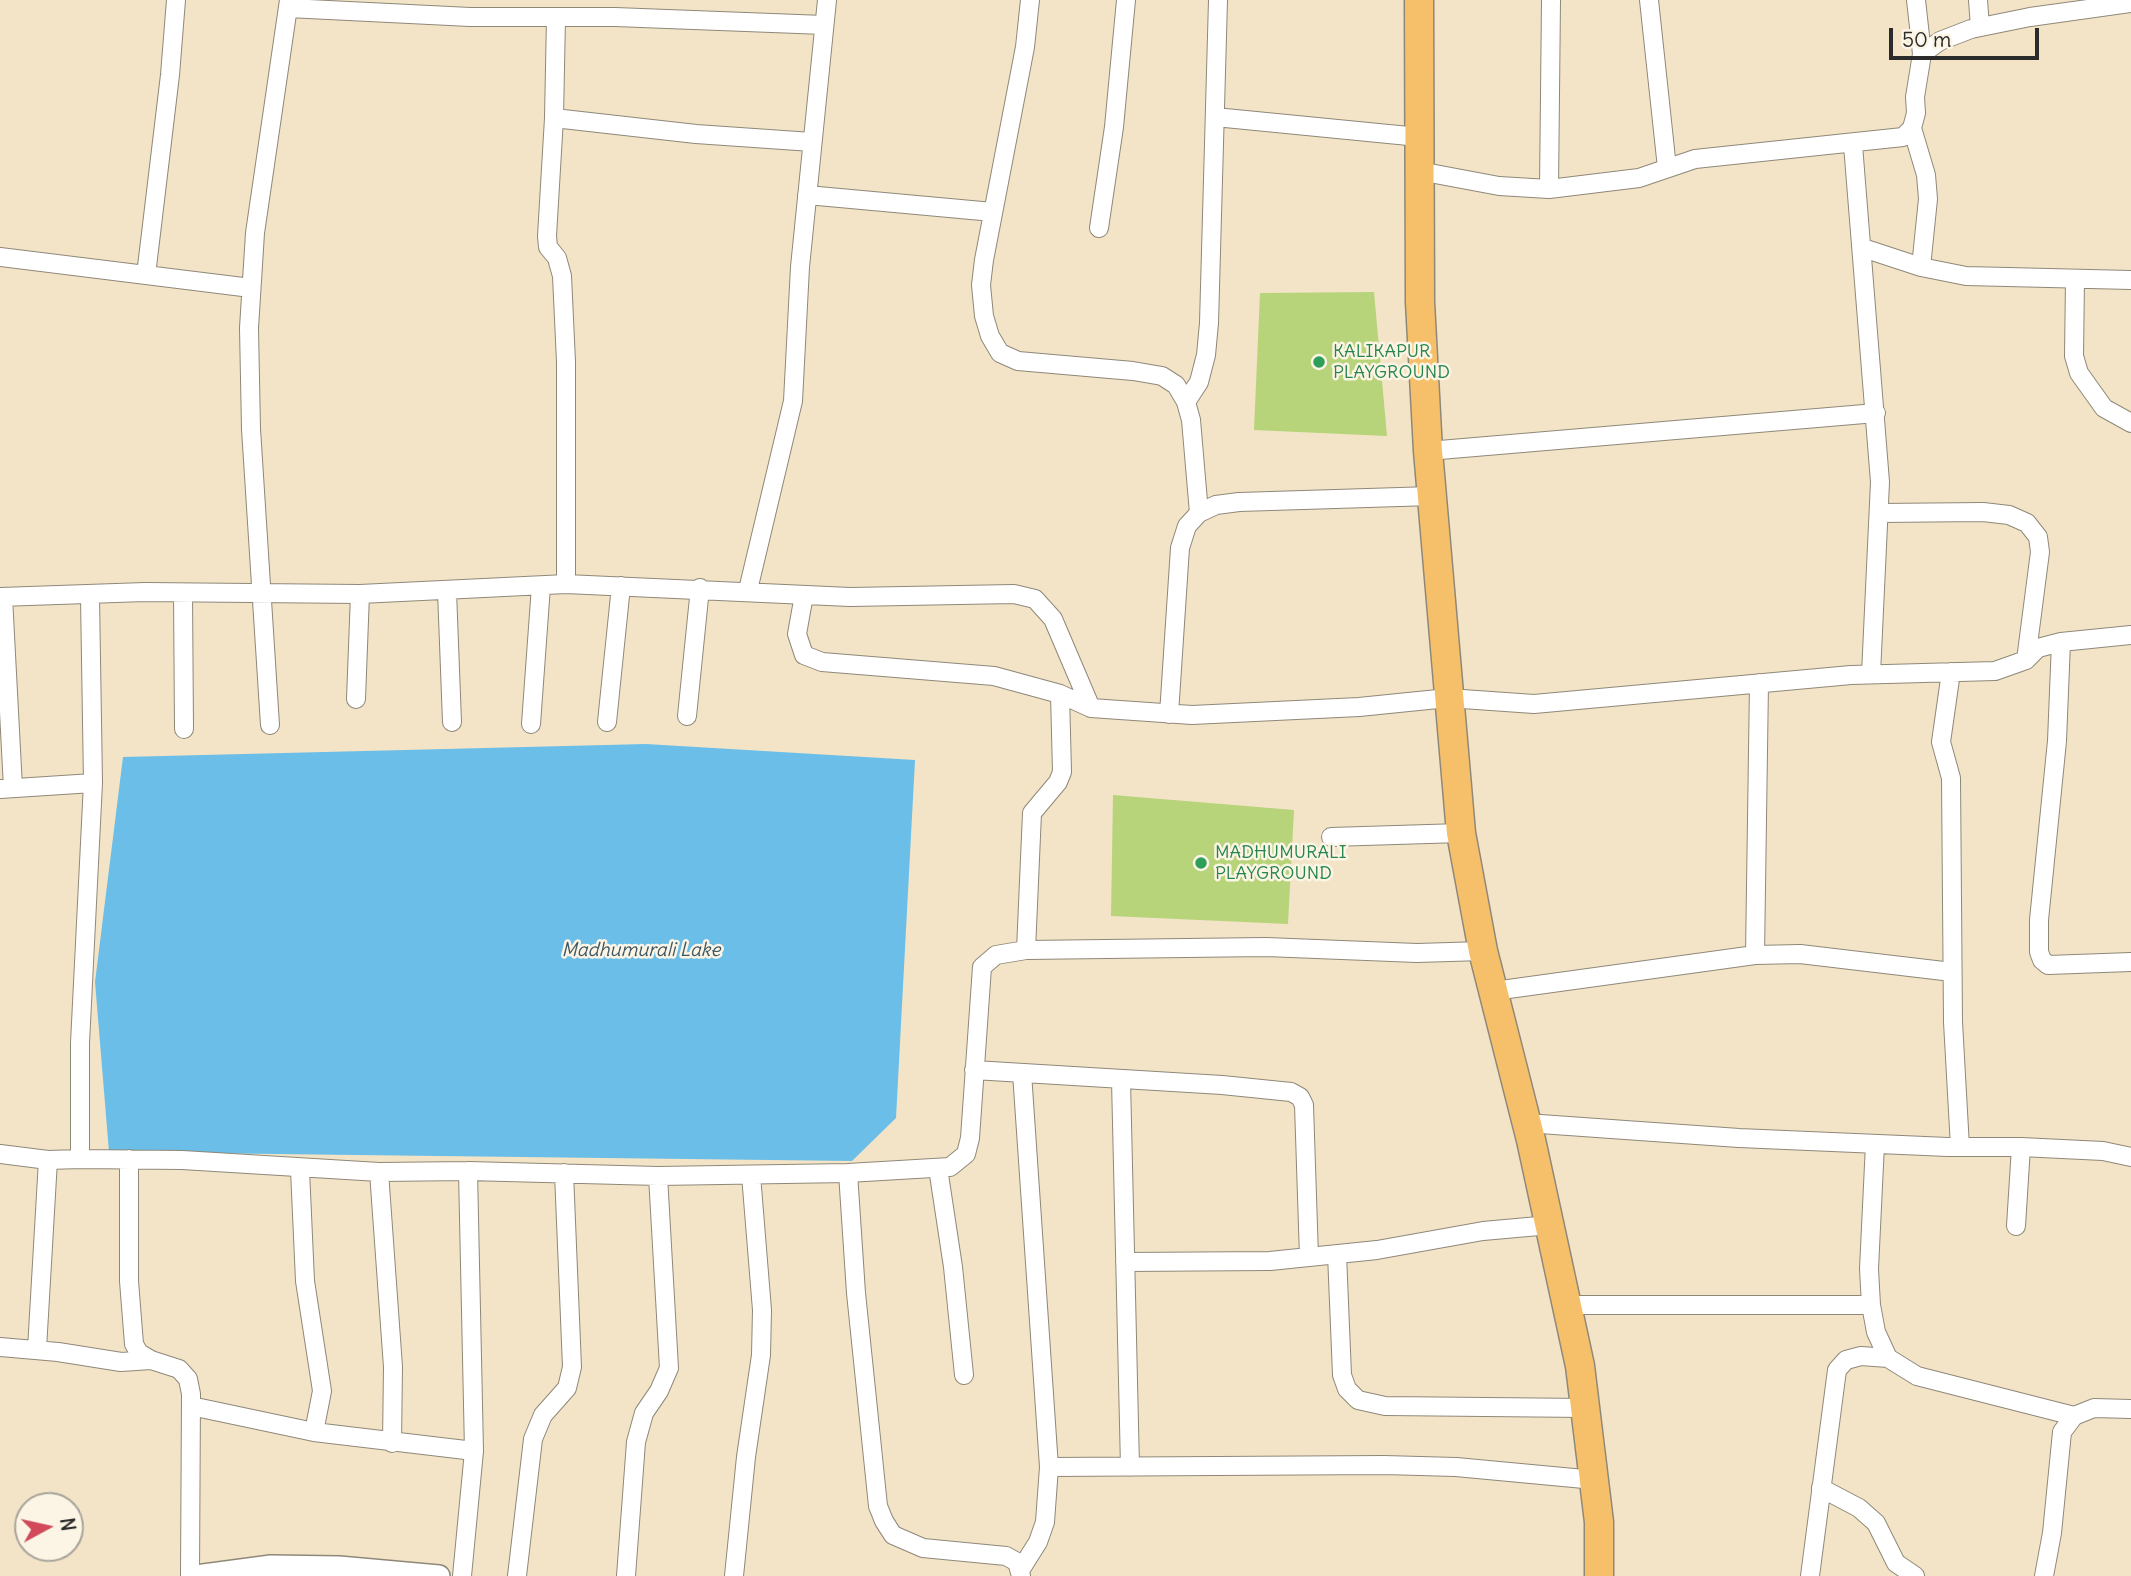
<!DOCTYPE html>
<style>
body{margin:0}
#map{position:relative;width:2131px;height:1576px;overflow:hidden;background:#f3e4c7;font-family:Delius,sans-serif}
canvas{display:block}
.north{position:absolute;left:14px;top:1492px;width:70px;height:70px;box-sizing:border-box;background:#fcf5e5;border:2px solid #a8a49b;border-radius:50%;rotate:82deg;font-size:19px;font-weight:700;line-height:28px;text-align:center;color:#2b2b2b}
.north::after{content:'';display:block;margin:auto;width:24px;height:32px;background:#d1495b;clip-path:polygon(50% 0,100% 100%,50% 72%,0 100%)}
.scale{position:absolute;left:1889px;top:28px;width:150px;height:32px;box-sizing:border-box;border:4px solid #2b2b2b;border-top:0;padding-left:9px;font-size:21px;line-height:24px;white-space:nowrap;color:#2b2b2b;-webkit-text-stroke:5px #fcf5e5;paint-order:stroke}
</style>
<div id="map">
<canvas width="2131" height="1576"></canvas>
<div class="north">N</div>
<div class="scale">50 m</div>
</div>
<script>
const ctx = document.querySelector('canvas').getContext('2d');
ctx.lineJoin = 'round';
function fillPath(path, color) { ctx.fillStyle = color; ctx.fill(path, 'evenodd'); }
const poly = rows => new Path2D(rows.map(r => 'M' + r).join(''));
function stroke(path, color, width, dash) { ctx.strokeStyle = color; ctx.lineWidth = width; ctx.lineCap = dash ? 'butt' : 'round'; ctx.setLineDash(dash || []); ctx.stroke(path); }
function label(font, color, halo, rows, align = 'center') {
  ctx.font = font + ' Delius,sans-serif'; ctx.lineWidth = 5; ctx.setLineDash([]); ctx.textBaseline = 'middle'; ctx.strokeStyle = halo; ctx.fillStyle = color; for (const [text, x, y, turn = 0] of rows) {
    ctx.save(); ctx.translate(x, y); ctx.rotate((+turn || 0) * Math.PI / 180); ctx.textAlign = isNaN(turn) ? turn : align; if (halo) ctx.strokeText(text, 0, 0); ctx.fillText(text, 0, 0); ctx.restore();
  }
}
fillPath(poly([
 [1374,292,1387,436,1254,430,1260,293],
 [1113,795,1294,810,1288,924,1111,916]
]), '#b7d47a');
fillPath(poly([
 [646,744,915,760,896,1118,852,1161,109,1152,95,982,123,757]
]), '#6bbee7');
const minor = poly([
 [1030,0,1025,47,984,260,981,285,984,316,990,336,1000,353,1018,361,1133,371,1162,376,1176,385,1186,402,1191,420,1199,513],
 [1649,0,1667,168],
 [1916,0,1922,54],
 [1978,0,1980,27],
 [288,8,470,17,615,17,824,25],
 [556,17,554,118,547,236,548,247,557,258,562,276,566,362,566,584],
 [1215,117,1419,137],
 [554,118,696,134,812,142],
 [1912,128,1926,175,1928,199,1921,267],
 [1853,145,1880,482,1871,674],
 [1419,171,1499,186,1549,189,1639,178,1695,159,1903,137,1912,128,1916,113,1915,97,1922,54,1940,41,1971,29,2030,17,2131,3],
 [1549,189,1551,0],
 [807,195,993,212],
 [1099,228,1114,127,1126,0],
 [1863,248,1921,267,1966,276,2131,280],
 [0,257,251,288],
 [146,275,170,75,176,0],
 [2075,280,2074,356,2079,373,2104,408,2131,423],
 [1186,402,1199,382,1206,355,1209,323,1218,0],
 [1428,451,1876,413],
 [1880,513,1983,512,2009,515,2027,523,2038,537,2040,552,2026,660],
 [748,590,793,401,800,267,827,0],
 [447,591,452,722],
 [183,593,184,729],
 [804,595,797,634,804,655,822,662,994,676,1060,694,1091,708],
 [0,597,145,592,360,594,566,584,850,597,1014,594,1035,599,1053,619,1091,708,1192,715,1359,707,1448,698,1534,704,1851,675,1995,671,2026,660,2038,648,2061,642,2131,635],
 [3,597,13,788],
 [90,597,93,783,80,1043,80,1159,182,1160,379,1172,468,1171,658,1176,848,1173,950,1167,966,1154,970,1138,982,967,996,955,1026,950,1266,947,1417,953,1483,951],
 [2061,642,2057,741,2039,920,2039,952,2042,960,2048,965,2131,962],
 [1951,672,1941,742,1951,778,1953,1022,1960,1147],
 [356,699,360,594],
 [1169,714,1180,548,1187,526,1199,513,1216,505,1239,502,1432,496],
 [687,716,700,588],
 [607,722,621,586],
 [531,724,541,586],
 [270,725,251,429,249,328,255,233,289,0],
 [0,789,93,783],
 [1331,837,1461,833],
 [1026,950,1032,813,1058,782,1062,772,1060,694],
 [1755,955,1759,683],
 [1494,991,1755,955,1800,954,1952,972],
 [974,1070,1222,1085,1291,1092,1300,1097,1304,1105,1309,1257],
 [1121,1080,1130,1467],
 [1526,1123,1739,1138,1948,1147,2021,1147,2016,1226],
 [1875,1144,1869,1269,1871,1305,1876,1332,1888,1358,1917,1376,2074,1416],
 [2021,1147,2103,1151,2131,1157],
 [0,1154,48,1160,80,1159],
 [129,1159,129,1281,134,1344,139,1353,151,1360,179,1369,188,1379,191,1394,190,1576],
 [938,1168,953,1267,964,1375],
 [300,1170,305,1281,322,1391,314,1432],
 [379,1172,393,1367,392,1443],
 [848,1173,856,1293,878,1506,884,1521,893,1535,923,1548,1006,1556,1017,1562,1021,1576],
 [1337,1254,1342,1375,1347,1389,1358,1400,1385,1406,1586,1408],
 [1125,1262,1270,1261,1377,1250,1483,1231,1550,1225],
 [1567,1305,1871,1305],
 [0,1347,58,1352,121,1362,151,1360],
 [37,1349,48,1160],
 [191,1406,314,1432,474,1451],
 [1049,1467,1384,1465,1456,1467,1595,1480],
 [1821,1488,1859,1508,1876,1523,1896,1563,1915,1576],
 [1021,1569,1038,1542,1045,1522,1049,1467,1022,1073],
 [462,1576,474,1451,468,1171],
 [517,1576,533,1439,543,1415,567,1388,572,1367,564,1173],
 [626,1576,636,1442,644,1413,659,1391,669,1368,658,1176],
 [734,1576,746,1457,761,1355,762,1310,751,1175],
 [1810,1576,1837,1370,1846,1360,1861,1356,1888,1358],
 [2044,1576,2052,1533,2062,1432,2074,1416,2094,1408,2131,1409]
]);
const tertiary = poly([
 [196,1576,271,1566,339,1567,439,1576]
]);
const primary = poly([
 [1419,0,1420,302,1428,451,1461,833,1483,951,1531,1140,1580,1366,1599,1522,1599,1576]
]);
stroke(minor, '#8f8879', 20);
stroke(tertiary, '#8f8879', 24);
stroke(primary, '#8f8879', 31);
stroke(minor, '#fff', 18);
stroke(tertiary, '#fff', 21);
stroke(primary, '#f6c06b', 28);
for (const [x, y, r, color] of [
 [1319,362,7,"#2e9e5b"],
 [1201,863,7,"#2e9e5b"]
]) { const dot = new Path2D(); dot.arc(x, y, r, 0, 2 * Math.PI); ctx.fillStyle = color; ctx.fill(dot); stroke(dot, '#fcf5e5', 2.5); }
label('18px', '#27864d', '#fcf5e5', [
 ["KALIKAPUR",1333,352],
 ["PLAYGROUND",1333,373],
 ["MADHUMURALI",1215,853],
 ["PLAYGROUND",1215,874]
], 'left');
label('italic 19px', '#3e5763', '#fcf5e5', [
 ["Madhumurali Lake",641,951]
]);
</script>
